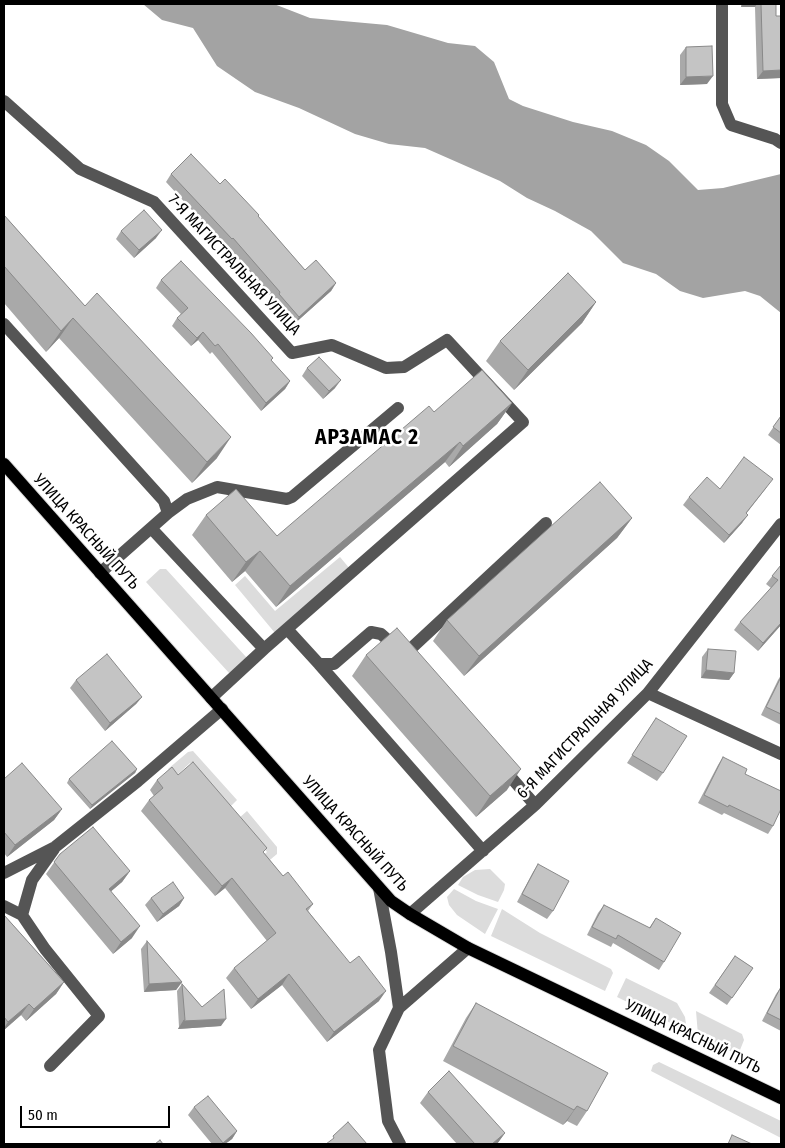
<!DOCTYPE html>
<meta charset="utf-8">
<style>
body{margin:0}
#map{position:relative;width:785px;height:1148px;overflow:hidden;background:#fff;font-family:"Fira Sans Condensed",sans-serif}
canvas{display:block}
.frame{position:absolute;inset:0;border:5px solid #000;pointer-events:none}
.scale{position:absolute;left:20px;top:1106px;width:150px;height:22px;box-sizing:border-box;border:2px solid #000;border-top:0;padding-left:6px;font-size:15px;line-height:18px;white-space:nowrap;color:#000;-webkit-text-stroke:4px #fff;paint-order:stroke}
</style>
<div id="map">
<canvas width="785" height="1148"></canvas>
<div class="frame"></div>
<div class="scale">50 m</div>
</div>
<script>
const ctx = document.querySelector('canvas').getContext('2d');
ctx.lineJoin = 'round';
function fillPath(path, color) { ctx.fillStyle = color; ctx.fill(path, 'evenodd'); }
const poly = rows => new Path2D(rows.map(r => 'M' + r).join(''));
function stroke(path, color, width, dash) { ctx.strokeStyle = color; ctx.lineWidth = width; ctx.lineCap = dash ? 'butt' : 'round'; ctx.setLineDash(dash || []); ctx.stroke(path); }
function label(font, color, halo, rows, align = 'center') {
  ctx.font = font + ' "Fira Sans Condensed",sans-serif'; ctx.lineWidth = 5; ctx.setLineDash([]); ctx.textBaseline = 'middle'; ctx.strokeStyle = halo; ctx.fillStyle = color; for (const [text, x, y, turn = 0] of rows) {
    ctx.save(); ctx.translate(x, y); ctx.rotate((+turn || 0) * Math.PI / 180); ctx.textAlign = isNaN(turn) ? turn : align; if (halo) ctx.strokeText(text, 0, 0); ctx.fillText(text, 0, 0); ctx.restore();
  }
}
fillPath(poly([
 [340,557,350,569,275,633,235,585,245,576,275,611],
 [160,569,166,569,247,658,230,674,146,582],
 [193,751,237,800,229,808,190,763,175,777,168,769,188,752],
 [247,811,277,847,277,854,265,864,260,858,267,852,238,819],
 [490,869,505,884,504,890,498,902,478,895,458,885,463,877,475,870],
 [454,889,476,901,498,909,485,934,457,915,449,905,447,897],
 [502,909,540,933,611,969,613,973,605,991,491,936],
 [626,978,677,1003,685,1017,687,1031,617,997],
 [696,1011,742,1034,744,1040,738,1055,698,1035],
 [659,1062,781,1121,781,1138,651,1071,653,1065]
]), '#dcdcdc');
fillPath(poly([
 [143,4,274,4,310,18,387,25,448,43,475,46,494,62,509,99,523,106,573,122,612,131,646,145,669,161,698,190,723,188,781,174,781,313,760,296,745,291,703,298,680,291,656,274,623,263,591,231,555,211,527,198,500,181,425,148,389,144,355,134,299,108,255,92,217,66,193,28,162,20]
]), '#a3a3a3');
const major = poly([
 [4,464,391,901,410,914,468,948,781,1098]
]);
stroke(major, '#dbdbdb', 14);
stroke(poly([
 [722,4,722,104,731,125,775,139,781,143],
 [4,101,80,169,154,202,292,353,332,345,386,368,404,367,447,340,523,422,264,649,211,698],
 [4,324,164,501,168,513,100,573],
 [168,513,187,499,217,487,287,499,292,497,398,408],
 [151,528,264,649],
 [287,629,319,664,334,664,371,632,381,634,399,650],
 [407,658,404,655,546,523],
 [319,664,483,851],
 [648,693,781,754],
 [502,767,535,805],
 [4,873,55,847,138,781,222,709],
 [379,888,391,952,399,1008],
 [4,906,22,915,45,949,99,1016,50,1066],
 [410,914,535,805,648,693,781,524],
 [22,915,32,880,54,849],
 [400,1144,388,1121,379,1050,399,1008,468,948]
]), '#555', 12);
stroke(major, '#000', 12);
fillPath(poly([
 [741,4,776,4,776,16,781,16,781,78,757,79,755,7,741,7],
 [686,47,707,84,680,85,680,55],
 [171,174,220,184,258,216,305,270,336,283,331,291,293,325,273,301,274,300,228,246,226,247,166,182],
 [4,215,85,306,217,458,192,483,59,338,46,352,4,303],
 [121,231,156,238,134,258,116,239],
 [161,280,271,361,290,381,285,389,261,411,212,352,210,354,198,340,191,346,172,326,177,318,181,314,156,288],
 [596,302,582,323,514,390,486,361,500,341],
 [307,368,335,388,323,399,302,376],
 [512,403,497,424,449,467,445,462,276,607,245,571,232,582,192,535,206,515,277,536,434,412],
 [781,416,781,445,768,435],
 [767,487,746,514,742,523,724,543,683,505,689,497,720,489],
 [632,518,617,538,464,676,433,641,447,620],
 [781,565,781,625,758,651,734,630,740,622,771,588,766,584],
 [708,649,734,673,729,680,701,678,702,657],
 [366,655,507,790,476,817,352,676],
 [781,675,781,725,761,715,778,680],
 [76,680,142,697,136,704,105,731,70,688],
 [656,718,663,773,657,781,627,763],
 [723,757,745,774,773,826,768,834,724,813,722,815,698,803,718,765],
 [137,769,135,773,90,809,67,783,69,779],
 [178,775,264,853,283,876,313,904,308,911,379,1001,327,1042,282,985,251,1009,226,978,234,968,267,941,225,888,215,896,141,811,149,800,154,796,150,790,157,780],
 [4,779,62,809,54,820,7,857,4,853],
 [60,854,130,871,122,882,111,891,132,938,113,954,46,874],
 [538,864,553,911,547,919,517,902,533,872],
 [151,898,184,898,179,906,157,922,145,905],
 [604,905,649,928,656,918,664,962,659,970,613,943,611,947,587,935,598,913],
 [4,915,64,982,56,994,26,1021,21,1015,4,1030],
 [147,941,182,982,176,990,144,992,141,949],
 [735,956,753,968,727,1005,709,993],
 [182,984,202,1007,221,1026,178,1029,179,1027,177,991],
 [781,987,781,1031,762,1021,776,994],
 [476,1003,587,1111,577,1126,567,1121,563,1125,443,1061,466,1018],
 [428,1092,505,1133,497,1144,457,1144,420,1103],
 [194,1107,237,1131,232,1139,225,1144,212,1144,188,1115]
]), '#a9a9a9');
fillPath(poly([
 [663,4,692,4,662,5],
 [743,4,757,4,755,7,741,7],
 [781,70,781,78,757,79,763,71],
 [713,76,707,84,680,85,686,77],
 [162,230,156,238,134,258,139,250],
 [336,283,331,291,293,325,299,317],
 [596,302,582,323,514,390,528,370],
 [73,318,59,338,46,352,61,331],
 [203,332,198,340,191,346,197,338],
 [341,380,335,388,323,399,329,391],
 [290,381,285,389,261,411,266,403],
 [512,403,497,424,449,467,463,446],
 [231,437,217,458,192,483,207,462],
 [460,442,445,462,276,607,290,586],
 [748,515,742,523,724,543,729,535],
 [632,518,617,538,464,676,479,656],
 [260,551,245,571,232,582,246,562],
 [781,623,781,625,758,651,763,643],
 [706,670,734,673,729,680,701,678],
 [142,697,136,704,105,731,110,723],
 [137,769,135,773,90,809,92,805],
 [521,769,507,790,476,817,490,796],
 [62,809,54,820,7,857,15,845],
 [130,871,122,882,101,900,109,889],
 [232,878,225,888,215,896,222,886],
 [184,898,179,906,157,922,163,914],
 [140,926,132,938,113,954,121,942],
 [289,974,282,985,251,1009,258,999],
 [64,982,56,994,26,1021,34,1009],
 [182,982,176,990,144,992,149,984],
 [386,991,379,1001,327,1042,334,1032],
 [29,1004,21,1015,4,1030,4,1028,8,1022],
 [226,1019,221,1026,178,1029,183,1021],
 [577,1106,567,1121,563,1125,574,1110],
 [237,1131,232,1139,225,1144,222,1144],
 [505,1133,497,1144,492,1144]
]), '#898989');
const building = poly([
 [761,4,776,4,776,16,781,16,781,70,763,71,761,4],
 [712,46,713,76,686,77,686,47,712,46],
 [191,154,220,184,225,179,259,215,258,216,305,270,316,260,336,283,299,317,279,294,280,292,233,238,232,239,171,174,191,154],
 [144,210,162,230,139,250,121,231,144,210],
 [4,215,85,306,97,293,231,437,207,462,73,318,61,331,4,266,4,215],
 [181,261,251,333,273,358,271,360,290,381,266,403,218,344,215,346,203,332,197,338,177,318,188,308,161,280,181,261],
 [568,273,596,302,528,370,500,341,568,273],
 [319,357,341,380,329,391,307,368,319,357],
 [482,370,512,403,463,446,460,442,290,586,260,551,246,562,206,515,236,489,277,536,429,406,434,412,482,370],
 [781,416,781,433,773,427,781,416],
 [744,457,773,479,746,513,748,515,729,535,689,497,707,477,720,489,744,457],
 [600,482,632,518,479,656,447,620,600,482],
 [781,565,781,623,763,643,740,622,778,580,772,576,781,565],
 [397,628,521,769,490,796,366,655,397,628],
 [708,649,736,651,734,673,706,670,708,649],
 [107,654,142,697,110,723,76,680,107,654],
 [781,677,781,714,766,707,781,677],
 [656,718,687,736,663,773,632,755,656,718],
 [112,741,137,769,92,805,69,779,112,741],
 [723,757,747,769,745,774,781,791,781,809,773,826,729,805,728,807,704,795,723,757],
 [193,762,267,848,263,852,283,876,288,872,313,904,306,909,350,963,359,956,386,991,334,1032,289,974,258,999,234,968,276,933,232,878,222,886,149,800,163,788,157,780,172,767,178,775,193,762],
 [22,763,62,809,15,845,4,832,4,779,22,763],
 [93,827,130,871,109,889,140,926,121,942,54,862,60,854,93,827],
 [538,864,569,881,553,911,522,894,538,864],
 [173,882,184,898,163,914,151,898,173,882],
 [604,905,650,928,656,918,681,933,664,962,618,935,616,939,592,927,604,905],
 [4,915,64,982,34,1009,29,1004,8,1022,4,1017,4,915],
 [147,941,182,982,149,984,147,941],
 [735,956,753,968,732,998,715,985,735,956],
 [182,984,202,1007,224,989,226,1019,183,1021,185,1020,182,984],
 [781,987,781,1020,767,1013,781,987],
 [476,1003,608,1073,587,1111,577,1106,574,1110,453,1046,476,1003],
 [449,1071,505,1133,492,1144,475,1144,428,1092,449,1071],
 [208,1096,237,1131,223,1143,194,1107,208,1096],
 [348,1122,367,1144,326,1144,334,1138,333,1136,348,1122],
 [732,1135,752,1144,728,1144,732,1135],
 [160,1140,163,1144,155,1144,160,1140]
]);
fillPath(building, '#c4c4c4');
stroke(building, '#898989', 1);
label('16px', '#000', '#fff', [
 ["7-Я МАГИСТРАЛЬНАЯ УЛИЦА",234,265,47],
 ["УЛИЦА КРАСНЫЙ ПУТЬ",86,532,48],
 ["6-Я МАГИСТРАЛЬНАЯ УЛИЦА",585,729,-46],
 ["УЛИЦА КРАСНЫЙ ПУТЬ",355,834,48],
 ["УЛИЦА КРАСНЫЙ ПУТЬ",693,1037,26]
]);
ctx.letterSpacing = '1px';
label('bold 21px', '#000', '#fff', [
 ["АРЗАМАС 2",367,438]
]);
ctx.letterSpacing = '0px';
</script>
